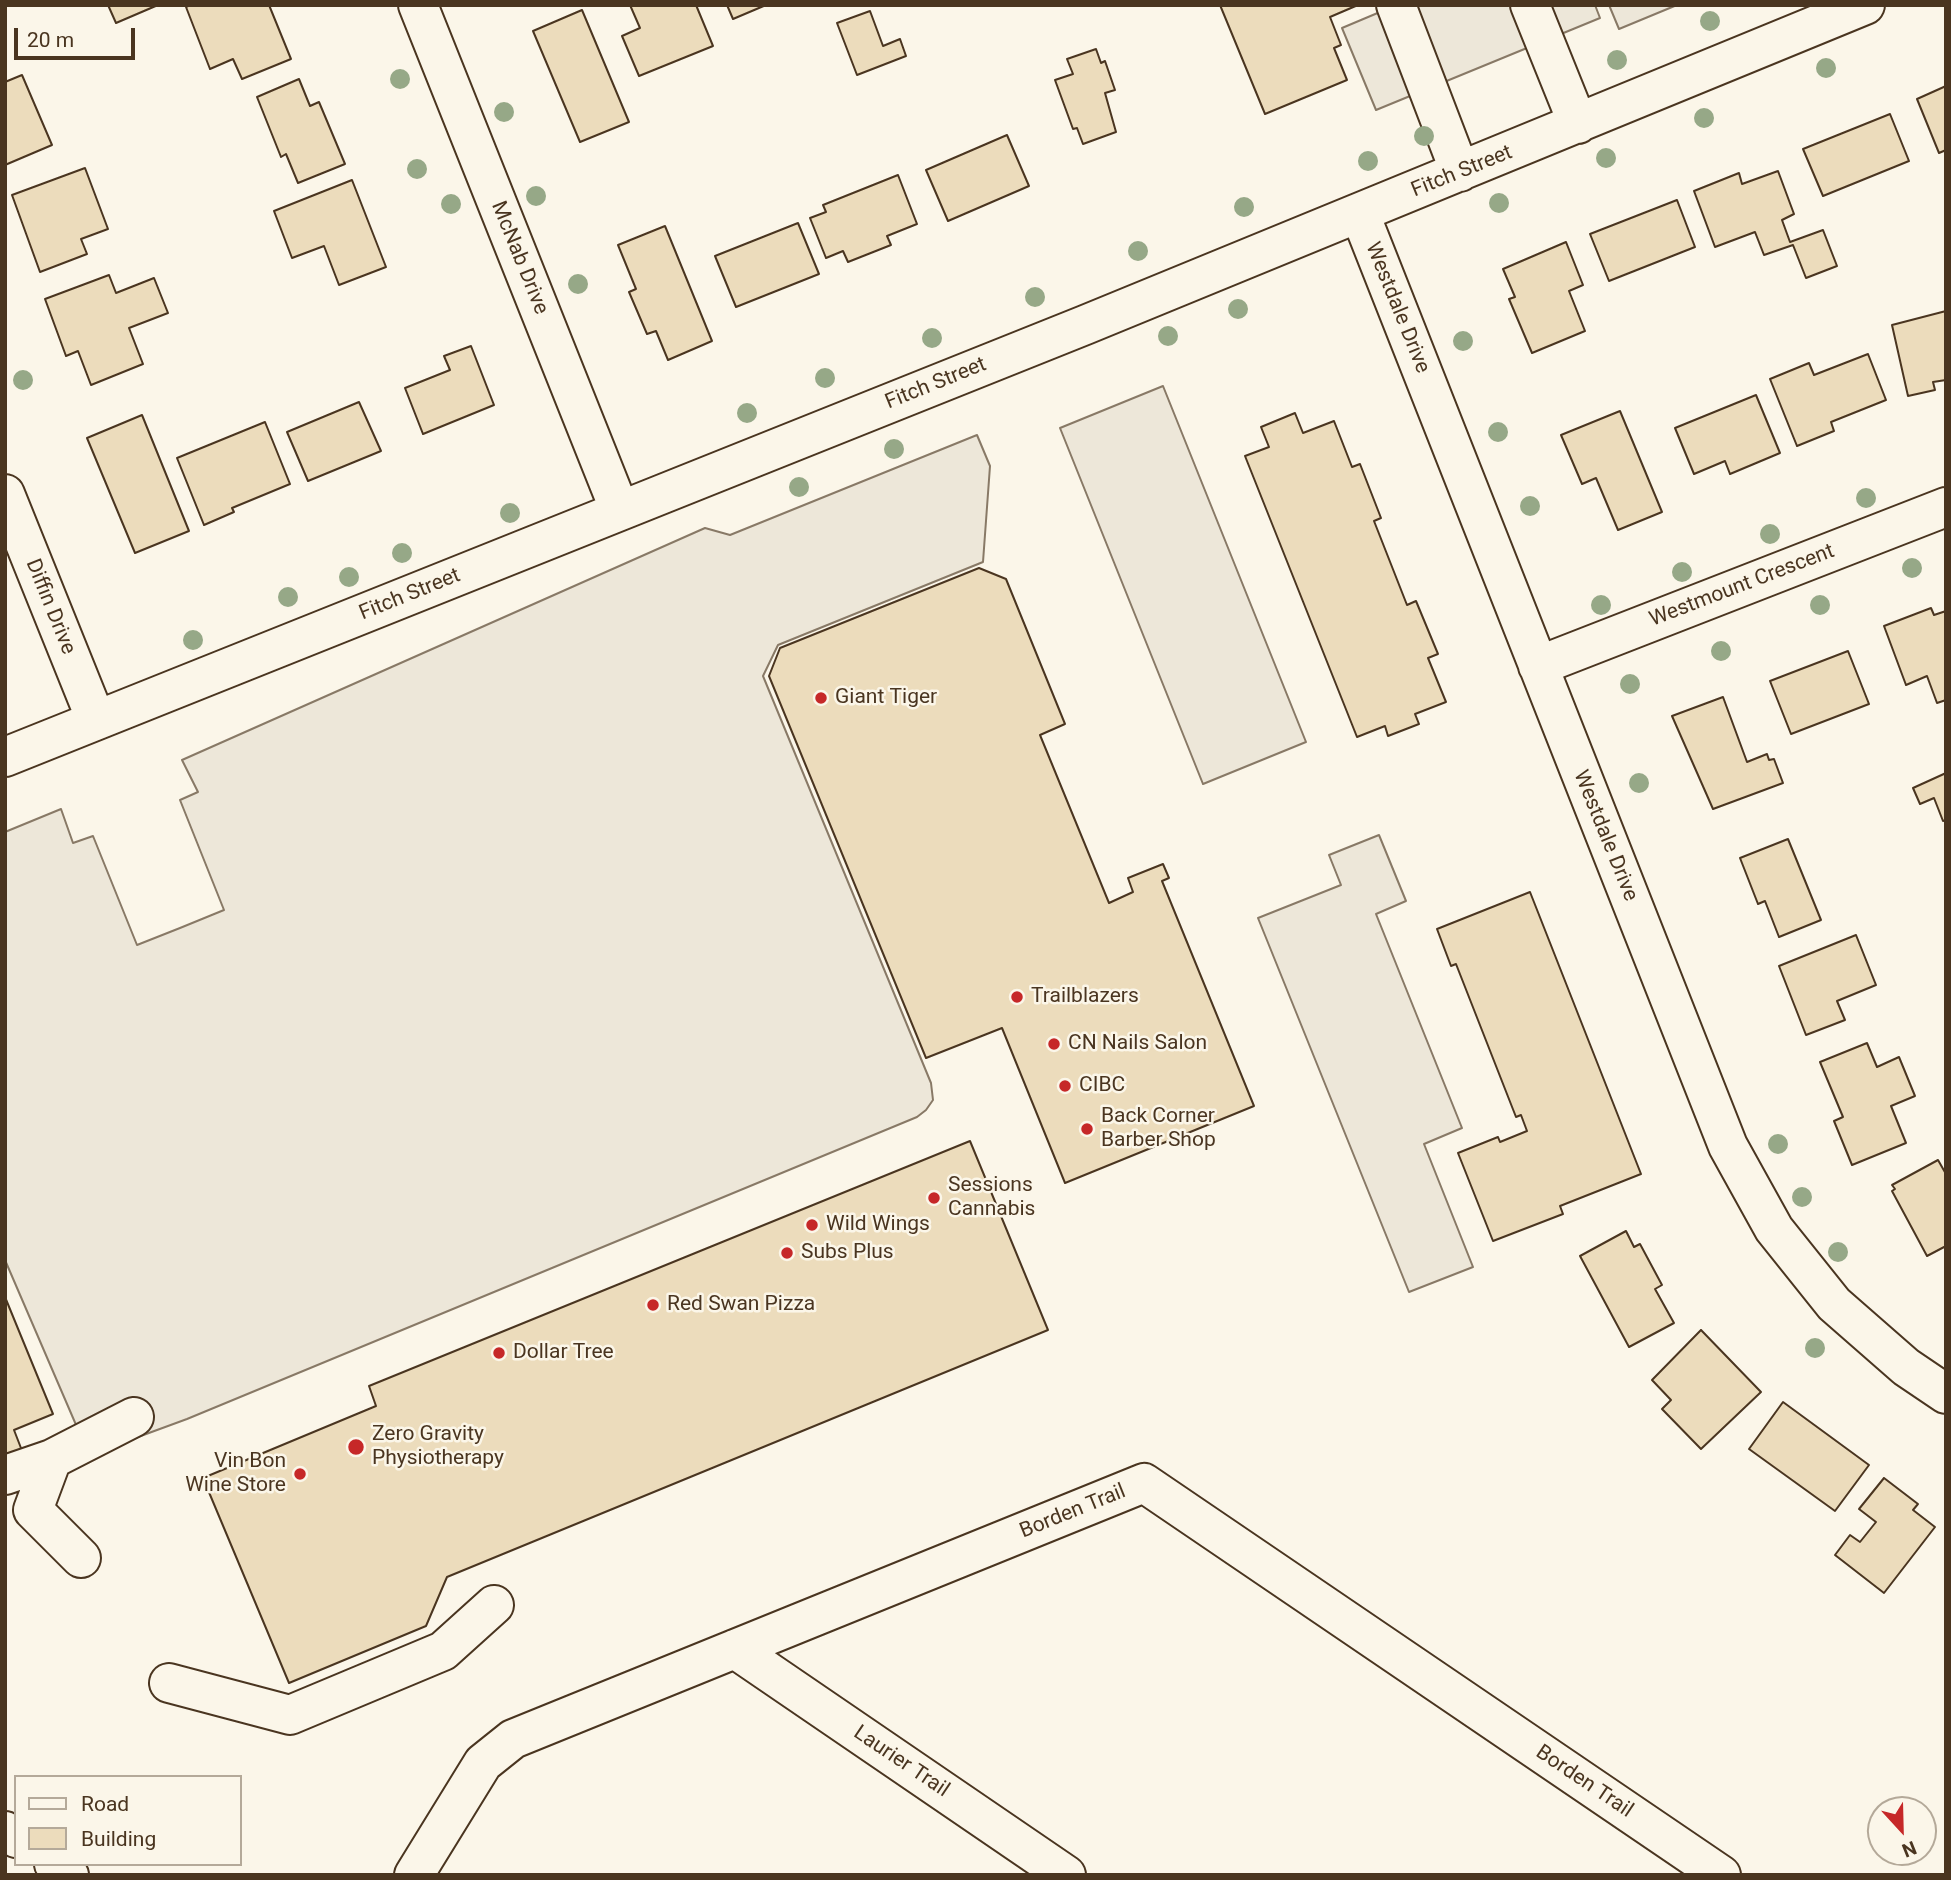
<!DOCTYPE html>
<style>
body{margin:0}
#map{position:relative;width:1951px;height:1880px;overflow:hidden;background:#fbf6e9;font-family:Roboto,sans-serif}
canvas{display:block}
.frame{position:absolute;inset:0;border:7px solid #4a3520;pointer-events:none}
.legend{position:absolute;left:14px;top:1775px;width:228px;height:91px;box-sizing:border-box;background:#fbf6e9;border:2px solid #b4a999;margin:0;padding:9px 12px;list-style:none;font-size:21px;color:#4a3520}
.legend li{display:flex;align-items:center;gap:14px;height:35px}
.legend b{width:35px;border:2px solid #b4a999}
.north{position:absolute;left:1867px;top:1796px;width:70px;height:70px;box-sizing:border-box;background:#fbf6e9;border:2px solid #b4a999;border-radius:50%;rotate:158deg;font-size:19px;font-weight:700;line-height:28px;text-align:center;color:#4a3520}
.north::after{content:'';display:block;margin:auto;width:24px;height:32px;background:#c62828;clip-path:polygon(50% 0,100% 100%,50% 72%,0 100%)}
.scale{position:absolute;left:14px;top:28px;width:121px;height:32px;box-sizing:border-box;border:4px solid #4a3520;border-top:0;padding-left:9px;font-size:21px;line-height:24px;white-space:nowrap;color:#4a3520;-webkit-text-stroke:5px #fbf6e9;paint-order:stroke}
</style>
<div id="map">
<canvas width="1951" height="1880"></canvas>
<div class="frame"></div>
<ul class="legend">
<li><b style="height:9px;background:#fbf6e9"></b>Road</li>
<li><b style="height:19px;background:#ecdcbc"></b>Building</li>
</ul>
<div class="north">N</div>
<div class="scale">20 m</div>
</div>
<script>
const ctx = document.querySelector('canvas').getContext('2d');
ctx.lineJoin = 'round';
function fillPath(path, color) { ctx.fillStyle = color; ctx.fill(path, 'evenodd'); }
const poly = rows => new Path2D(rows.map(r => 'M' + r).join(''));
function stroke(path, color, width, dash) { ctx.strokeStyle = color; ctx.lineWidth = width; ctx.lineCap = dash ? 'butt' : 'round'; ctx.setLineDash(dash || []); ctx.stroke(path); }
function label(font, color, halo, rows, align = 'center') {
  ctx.font = font + ' Roboto,sans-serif'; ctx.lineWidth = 5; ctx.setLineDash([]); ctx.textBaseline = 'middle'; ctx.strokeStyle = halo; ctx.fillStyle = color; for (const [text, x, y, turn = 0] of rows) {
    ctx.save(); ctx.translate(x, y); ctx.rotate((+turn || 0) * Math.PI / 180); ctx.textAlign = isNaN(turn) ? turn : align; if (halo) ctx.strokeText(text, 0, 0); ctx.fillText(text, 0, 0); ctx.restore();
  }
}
const parking = poly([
 [1377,5,1595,5,1600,18,1376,110,1342,28,1380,12,1377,5],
 [1609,5,1677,5,1619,29,1609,5],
 [1163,386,1306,742,1203,784,1060,428,1163,386],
 [977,435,990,466,983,562,778,645,763,676,931,1083,933,1100,926,1110,917,1117,187,1419,89,1455,5,1260,5,832,61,809,73,843,93,836,137,945,180,928,224,910,180,800,198,792,182,760,705,528,730,535,977,435],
 [1379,835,1406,901,1376,914,1462,1128,1424,1144,1473,1267,1409,1292,1258,918,1341,885,1329,855,1379,835]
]);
fillPath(parking, '#ede7d9');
stroke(parking, '#887966', 2);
const building = poly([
 [108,5,158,5,116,23,108,5],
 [190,5,269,5,291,59,242,79,233,59,210,69,186,7,190,5],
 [630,5,696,5,713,46,639,76,622,36,640,28,630,5],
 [727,5,766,5,733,19,727,5],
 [1220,5,1358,5,1330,17,1341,45,1334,48,1347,80,1265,114,1220,5],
 [582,10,629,122,580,142,533,31,582,10],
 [870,11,883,46,900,39,906,56,857,75,837,23,870,11],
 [1096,49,1101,63,1105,61,1115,90,1105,93,1116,132,1083,144,1077,128,1073,129,1055,80,1073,74,1067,59,1096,49],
 [22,75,52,145,5,165,5,82,22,75],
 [299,79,310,106,319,102,345,164,298,183,286,154,281,157,257,97,299,79],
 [1946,86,1946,150,1939,153,1917,99,1946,86],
 [1890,114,1909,161,1823,196,1803,149,1890,114],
 [1007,135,1029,186,948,221,926,170,1007,135],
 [85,168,108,229,81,239,87,254,40,272,12,195,85,168],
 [1778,171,1794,214,1782,220,1790,242,1823,230,1837,266,1806,278,1793,245,1764,255,1755,232,1715,247,1694,191,1739,173,1742,184,1778,171],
 [898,175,917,224,887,236,891,245,848,262,843,251,826,258,810,218,826,212,823,205,898,175],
 [352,180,386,267,339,285,324,246,292,258,274,211,352,180],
 [1677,200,1695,247,1609,281,1590,234,1677,200],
 [798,223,819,274,736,307,715,256,798,223],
 [665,226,712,341,668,360,656,331,647,334,629,292,636,289,618,245,665,226],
 [1566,242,1583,285,1569,291,1585,331,1532,353,1509,299,1515,297,1503,269,1566,242],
 [109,275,116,293,154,278,168,313,129,328,143,364,91,385,78,351,66,356,45,299,109,275],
 [1946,311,1946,380,1933,382,1935,390,1908,396,1892,325,1946,311],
 [471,346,494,405,423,434,405,388,450,370,444,356,471,346],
 [1868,354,1886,400,1831,422,1834,431,1797,446,1770,379,1809,363,1814,375,1868,354],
 [1756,395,1780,453,1730,474,1725,461,1694,474,1675,428,1756,395],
 [359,402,381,451,308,481,287,432,359,402],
 [1620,411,1662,512,1618,530,1596,478,1582,484,1561,435,1620,411],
 [1295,413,1303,433,1334,421,1352,467,1360,464,1381,518,1374,521,1407,605,1416,601,1438,654,1428,658,1446,702,1415,714,1419,724,1388,736,1385,726,1357,737,1245,456,1269,447,1261,427,1295,413],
 [142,415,189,531,135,553,87,438,142,415],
 [265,422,290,484,232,508,234,512,204,525,177,458,265,422],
 [979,568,1006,579,1065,724,1040,735,1109,903,1133,892,1128,878,1163,864,1169,878,1162,881,1254,1106,1065,1183,1002,1028,926,1058,769,676,780,648,979,568],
 [1931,608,1934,615,1946,611,1946,700,1937,703,1927,676,1906,685,1884,626,1931,608],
 [1848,651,1869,704,1791,734,1770,681,1848,651],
 [1723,697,1747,762,1767,754,1769,760,1774,759,1783,783,1713,809,1672,716,1723,697],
 [1946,773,1946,820,1943,821,1934,798,1920,804,1913,788,1946,773],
 [1788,839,1821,920,1779,937,1765,901,1758,904,1740,858,1788,839],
 [1530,892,1641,1174,1560,1206,1563,1214,1493,1241,1458,1153,1498,1137,1500,1142,1527,1131,1521,1115,1516,1117,1456,964,1451,966,1437,929,1530,892],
 [1856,935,1876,985,1837,1001,1845,1020,1806,1035,1779,966,1856,935],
 [1867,1043,1877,1067,1899,1057,1915,1096,1891,1106,1906,1143,1852,1165,1834,1121,1843,1117,1820,1062,1867,1043],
 [970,1141,1048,1330,447,1577,426,1626,289,1683,203,1478,376,1406,369,1386,970,1141],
 [1938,1160,1946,1174,1946,1246,1927,1256,1892,1191,1895,1189,1892,1185,1938,1160],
 [1626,1231,1634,1247,1640,1244,1662,1285,1655,1289,1674,1323,1629,1347,1580,1256,1626,1231],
 [5,1297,53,1414,14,1430,26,1461,5,1470,5,1297],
 [1701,1330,1761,1392,1701,1449,1662,1409,1671,1400,1652,1380,1701,1330],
 [1783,1402,1869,1465,1835,1511,1749,1449,1783,1402],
 [1884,1478,1918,1504,1913,1510,1935,1527,1884,1593,1835,1555,1850,1535,1860,1542,1876,1522,1859,1509,1884,1478]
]);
fillPath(building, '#ecdcbc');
stroke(building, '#4a3520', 2);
const minor = poly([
 [418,5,620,511],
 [1396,5,1460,172],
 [1530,5,1578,124],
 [1360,214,1728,1146,1774,1229,1834,1304,1906,1367,1946,1394],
 [5,494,96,720],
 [1538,666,1946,507],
 [5,757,1085,325,1865,5],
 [5,1475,52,1459],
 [81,1558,33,1510,52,1459,134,1417],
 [735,1649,1066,1875],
 [169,1683,290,1715,443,1651,494,1605],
 [414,1875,483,1763,513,1739,1144,1483,1721,1875]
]);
const major = poly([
 [5,1831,16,1838],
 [54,1864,69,1875]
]);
stroke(minor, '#4a3520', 42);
stroke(major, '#4a3520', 42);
stroke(minor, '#fbf6e9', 38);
stroke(major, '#fbf6e9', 38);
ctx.fillStyle = '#96a887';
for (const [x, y] of [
 [1710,21],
 [1617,60],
 [1826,68],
 [400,79],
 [504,112],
 [1704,118],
 [1424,136],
 [1606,158],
 [1368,161],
 [417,169],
 [536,196],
 [1499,203],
 [451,204],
 [1244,207],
 [1138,251],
 [578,284],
 [1035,297],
 [1238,309],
 [1168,336],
 [932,338],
 [1463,341],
 [825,378],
 [23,380],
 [747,413],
 [1498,432],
 [894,449],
 [799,487],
 [1866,498],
 [1530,506],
 [510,513],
 [1770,534],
 [402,553],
 [1912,568],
 [1682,572],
 [349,577],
 [288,597],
 [1601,605],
 [1820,605],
 [193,640],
 [1721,651],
 [1630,684],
 [1639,783],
 [1778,1144],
 [1802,1197],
 [1838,1252],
 [1815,1348]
]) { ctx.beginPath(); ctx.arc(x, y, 10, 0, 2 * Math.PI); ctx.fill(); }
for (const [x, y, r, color] of [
 [821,698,7,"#c62828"],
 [1017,997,7,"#c62828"],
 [1054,1044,7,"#c62828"],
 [1065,1086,7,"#c62828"],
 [1087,1129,7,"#c62828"],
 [934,1198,7,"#c62828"],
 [812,1225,7,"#c62828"],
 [787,1253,7,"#c62828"],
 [653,1305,7,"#c62828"],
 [499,1353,7,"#c62828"],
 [356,1447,9,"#c62828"],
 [300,1474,7,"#c62828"]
]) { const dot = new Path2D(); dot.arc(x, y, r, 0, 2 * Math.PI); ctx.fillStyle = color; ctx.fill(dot); stroke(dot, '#fbf6e9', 2.5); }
label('21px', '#4a3520', '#fbf6e9', [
 ["Fitch Street",1462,172,-22],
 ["McNab Drive",519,258,68],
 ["Westdale Drive",1397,308,68],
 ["Fitch Street",936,384,-22],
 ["Westmount Crescent",1742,586,-21],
 ["Fitch Street",410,595,-22],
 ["Diffin Drive",50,607,68],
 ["Westdale Drive",1605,836,68],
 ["Borden Trail",1073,1512,-22],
 ["Laurier Trail",901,1762,34],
 ["Borden Trail",1584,1782,34]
]);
label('21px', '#4a3520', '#fbf6e9', [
 ["Giant Tiger",835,698],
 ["Trailblazers",1031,997],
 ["CN Nails Salon",1068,1044],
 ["CIBC",1079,1086],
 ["Back Corner",1101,1117],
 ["Barber Shop",1101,1141],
 ["Sessions",948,1186],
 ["Cannabis",948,1210],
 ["Wild Wings",826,1225],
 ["Subs Plus",801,1253],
 ["Red Swan Pizza",667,1305],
 ["Dollar Tree",513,1353],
 ["Zero Gravity",372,1435],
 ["Physiotherapy",372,1459],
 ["Vin Bon",286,1462,"right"],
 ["Wine Store",286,1486,"right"]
], 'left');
</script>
